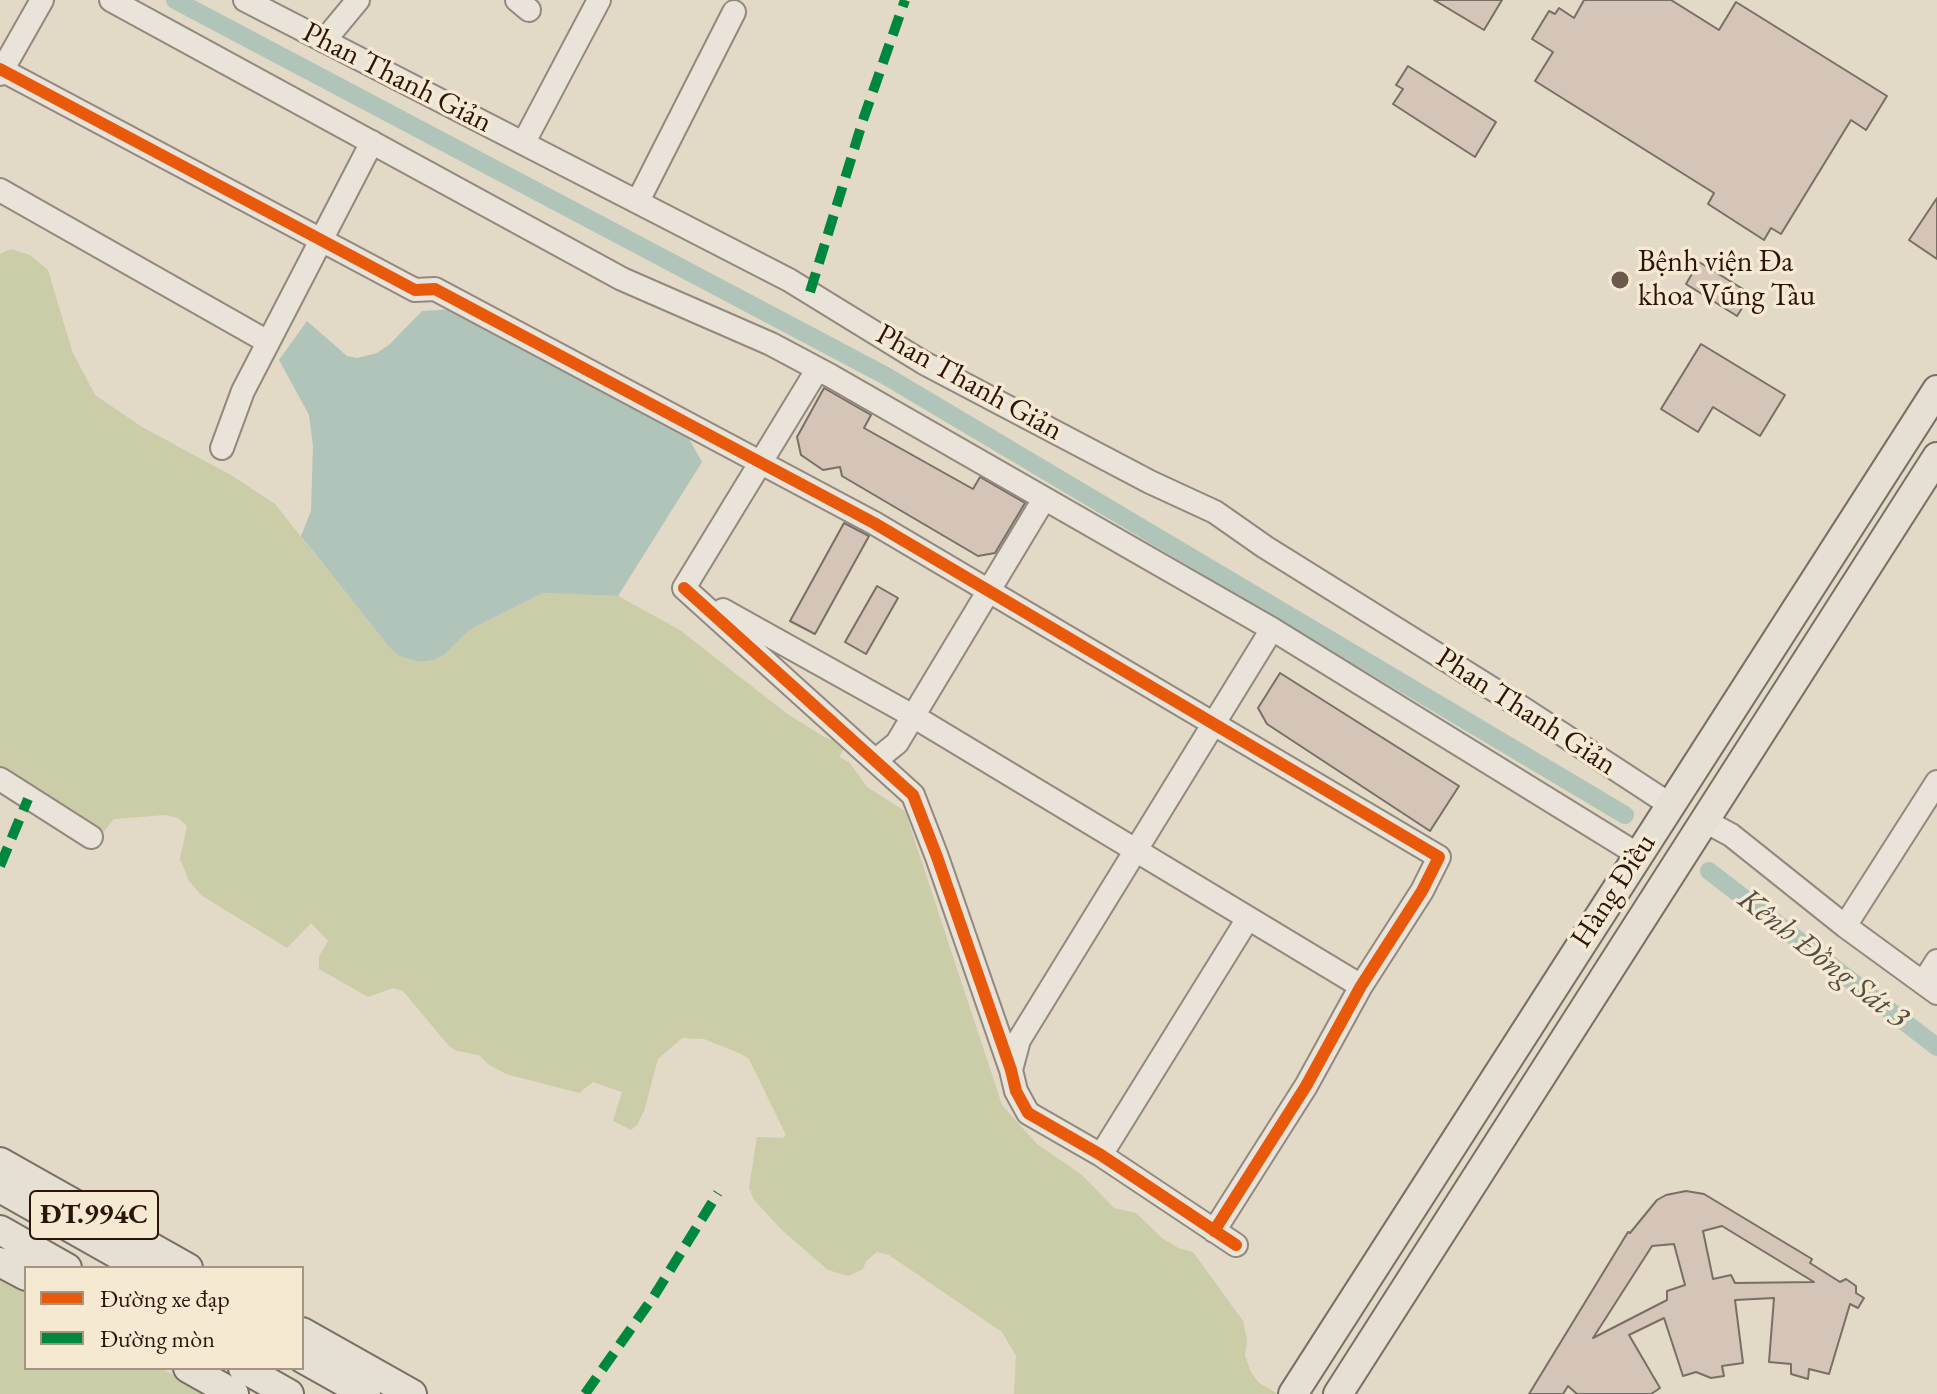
<!DOCTYPE html>
<meta charset="utf-8">
<style>
body{margin:0}
#map{position:relative;width:1937px;height:1394px;overflow:hidden;background:#e2d9c6;font-family:"EB Garamond",serif}
canvas{display:block}
.legend{position:absolute;left:24px;top:1266px;width:280px;height:104px;box-sizing:border-box;background:#f5e9d2;border:2px solid #a59482;margin:0;padding:10px 14px;list-style:none;font-size:24px;color:#2c140a}
.legend li{display:flex;align-items:center;gap:16px;height:40px}
.legend b{width:40px;border:2px solid #a59482}
</style>
<div id="map">
<canvas width="1937" height="1394"></canvas>
<ul class="legend">
<li><b style="height:10px;background:#e8590c"></b>Đường xe đạp</li>
<li><b style="height:10px;background:#00873e"></b>Đường mòn</li>
</ul>
</div>
<script>
const ctx = document.querySelector('canvas').getContext('2d');
ctx.lineJoin = 'round';
function fillPath(path, color) { ctx.fillStyle = color; ctx.fill(path, 'evenodd'); }
const poly = rows => new Path2D(rows.map(r => 'M' + r).join(''));
function stroke(path, color, width, dash) { ctx.strokeStyle = color; ctx.lineWidth = width; ctx.lineCap = dash ? 'butt' : 'round'; ctx.setLineDash(dash || []); ctx.stroke(path); }
function label(font, color, halo, rows, align = 'center') {
  ctx.font = font + ' "EB Garamond",serif'; ctx.lineWidth = 7; ctx.setLineDash([]); ctx.textBaseline = 'middle'; ctx.strokeStyle = halo; ctx.fillStyle = color; for (const [text, x, y, turn = 0] of rows) {
    ctx.save(); ctx.translate(x, y); ctx.rotate((+turn || 0) * Math.PI / 180); ctx.textAlign = isNaN(turn) ? turn : align; if (halo) ctx.strokeText(text, 0, 0); ctx.fillText(text, 0, 0); ctx.restore();
  }
}
fillPath(poly([
 [11,249,30,255,48,270,72,351,95,395,142,427,231,475,275,504,389,647,421,662,434,660,444,655,469,630,543,593,618,596,680,630,786,713,824,737,847,745,839,757,849,762,867,787,905,811,1002,1105,1037,1144,1082,1175,1114,1208,1136,1213,1162,1238,1178,1248,1193,1252,1243,1321,1247,1340,1245,1356,1251,1372,1259,1383,1278,1394,1014,1394,1016,1356,1002,1332,889,1255,877,1252,866,1261,863,1269,848,1276,828,1270,783,1231,754,1200,749,1188,757,1137,783,1138,786,1135,749,1059,739,1053,704,1039,682,1038,658,1059,644,1111,637,1125,631,1130,613,1121,622,1092,593,1082,579,1093,506,1074,488,1064,479,1055,457,1051,449,1046,403,991,393,988,368,997,319,969,319,956,328,941,311,923,287,948,201,895,189,881,180,859,187,826,178,818,165,815,114,819,101,835,0,779,0,254],
 [0,1276,26,1291,26,1368,161,1368,207,1394,0,1394]
]), '#cbcca8');
fillPath(poly([
 [458,309,684,430,702,462,618,596,543,593,469,630,444,655,434,660,421,662,400,656,389,647,301,536,311,511,313,446,309,415,279,360,307,321,347,356,357,358,377,353,390,344,422,311]
]), '#b0c4ba');
stroke(poly([
 [175,0,886,376,1625,815],
 [1709,871,1937,1047]
]), '#b0c4ba', 18);
const building = poly([
 [1434,0,1502,0,1484,30,1434,0],
 [1584,0,1671,0,1719,30,1736,2,1887,96,1866,130,1851,120,1781,234,1771,228,1764,240,1708,204,1714,193,1535,81,1553,52,1532,39,1549,11,1555,14,1559,8,1574,18,1584,0],
 [1408,66,1496,122,1475,157,1393,104,1403,89,1396,85,1408,66],
 [1937,198,1937,259,1909,240,1937,198],
 [1699,262,1751,294,1737,316,1686,284,1699,262],
 [1701,344,1785,395,1760,436,1713,407,1698,432,1661,409,1701,344],
 [824,388,871,415,864,428,973,489,980,477,1025,503,995,553,978,556,842,476,840,467,823,470,801,455,797,437,824,388],
 [844,523,869,536,815,634,790,621,844,523],
 [877,586,898,598,866,654,845,642,877,586],
 [1280,673,1459,786,1430,831,1267,724,1258,708,1280,673],
 [1686,1191,1704,1194,1812,1259,1810,1263,1840,1282,1846,1279,1856,1286,1856,1293,1864,1298,1858,1308,1850,1304,1829,1374,1809,1369,1808,1379,1791,1374,1791,1364,1769,1362,1774,1298,1735,1300,1743,1363,1722,1366,1724,1376,1711,1378,1696,1372,1683,1376,1664,1318,1629,1335,1660,1388,1651,1394,1577,1394,1568,1386,1563,1394,1529,1394,1628,1232,1630,1233,1657,1200,1666,1195,1686,1191],
 [1722,1226,1814,1282,1735,1283,1731,1275,1713,1279,1703,1231,1722,1226],
 [1674,1244,1685,1285,1667,1291,1667,1300,1593,1338,1652,1246,1674,1244]
]);
fillPath(building, '#d5c4b8');
stroke(building, '#786f65', 2);
const minor = poly([
 [111,0,622,279,771,344,831,376,1272,629,1637,854],
 [245,0,789,280,924,363,1150,482,1215,512,1265,547,1504,696,1669,804],
 [517,0,529,10],
 [324,41,358,0],
 [0,69,415,290,435,289,874,523,1439,857,1422,891,1361,986,1306,1086,1214,1231],
 [0,74,42,0],
 [524,142,599,0],
 [0,190,268,342],
 [638,201,734,12],
 [222,448,243,391,372,142],
 [684,588,913,795,937,857,1011,1070,1016,1091,1028,1113,1101,1155,1236,1245],
 [684,588,817,370],
 [723,610,913,716,1361,986],
 [876,760,897,743,1044,499],
 [0,779,91,837],
 [1705,821,1731,835,1845,926,1937,993],
 [1845,926,1937,782],
 [1923,983,1937,961],
 [1011,1070,1019,1040,1272,629],
 [1101,1155,1247,920]
]);
const major = poly([
 [0,1162,188,1268],
 [0,1188,142,1268],
 [0,1230,67,1268],
 [0,1262,26,1276],
 [302,1332,412,1394],
 [302,1358,366,1394],
 [188,1368,234,1394],
 [243,1368,289,1394],
 [1293,1394,1937,390],
 [1338,1394,1937,457]
]);
stroke(minor, '#92897e', 26);
stroke(major, '#786f65', 32);
stroke(minor, '#e9e3da', 22);
stroke(major, '#e5dfd4', 28);
stroke(poly([
 [810,292,864,117,905,0],
 [0,866,28,799],
 [585,1394,654,1296,718,1193]
]), '#00873e', 10, [20, 10]);
stroke(poly([
 [0,69,415,290,435,289,874,523,1439,857,1422,891,1361,986,1306,1086,1214,1231],
 [684,588,913,795,937,857,1011,1070,1016,1091,1028,1113,1101,1155,1236,1245]
]), '#e8590c', 12);
for (const [x, y, r, color] of [
 [1620,280,10,"#6c594c"]
]) { const dot = new Path2D(); dot.arc(x, y, r, 0, 2 * Math.PI); ctx.fillStyle = color; ctx.fill(dot); stroke(dot, '#f5e9d2', 3); }
for (const [x, y, w] of [
 [94,1215,128]
]) { const box = new Path2D(); box.roundRect(x - w / 2, y - 24, w, 48, 6); ctx.fillStyle = '#f5e9d2'; ctx.fill(box); stroke(box, '#2c140a', 2); }
label('bold 28px', '#2c140a', null, [
 ["ĐT.994C",94,1215]
]);
label('30px', '#2c140a', '#f5e9d2', [
 ["Phan Thanh Giản",397,78,27],
 ["Phan Thanh Giản",969,383,29],
 ["Phan Thanh Giản",1526,712,33],
 ["Hàng Điều",1614,891,-57]
]);
label('30px', '#2c140a', '#f5e9d2', [
 ["Bệnh viện Đa",1638,263],
 ["khoa Vũng Tàu",1638,297]
], 'left');
label('italic 32px', '#534e46', '#f5e9d2', [
 ["Kênh Đồng Sát 3",1823,959,38]
]);
</script>
